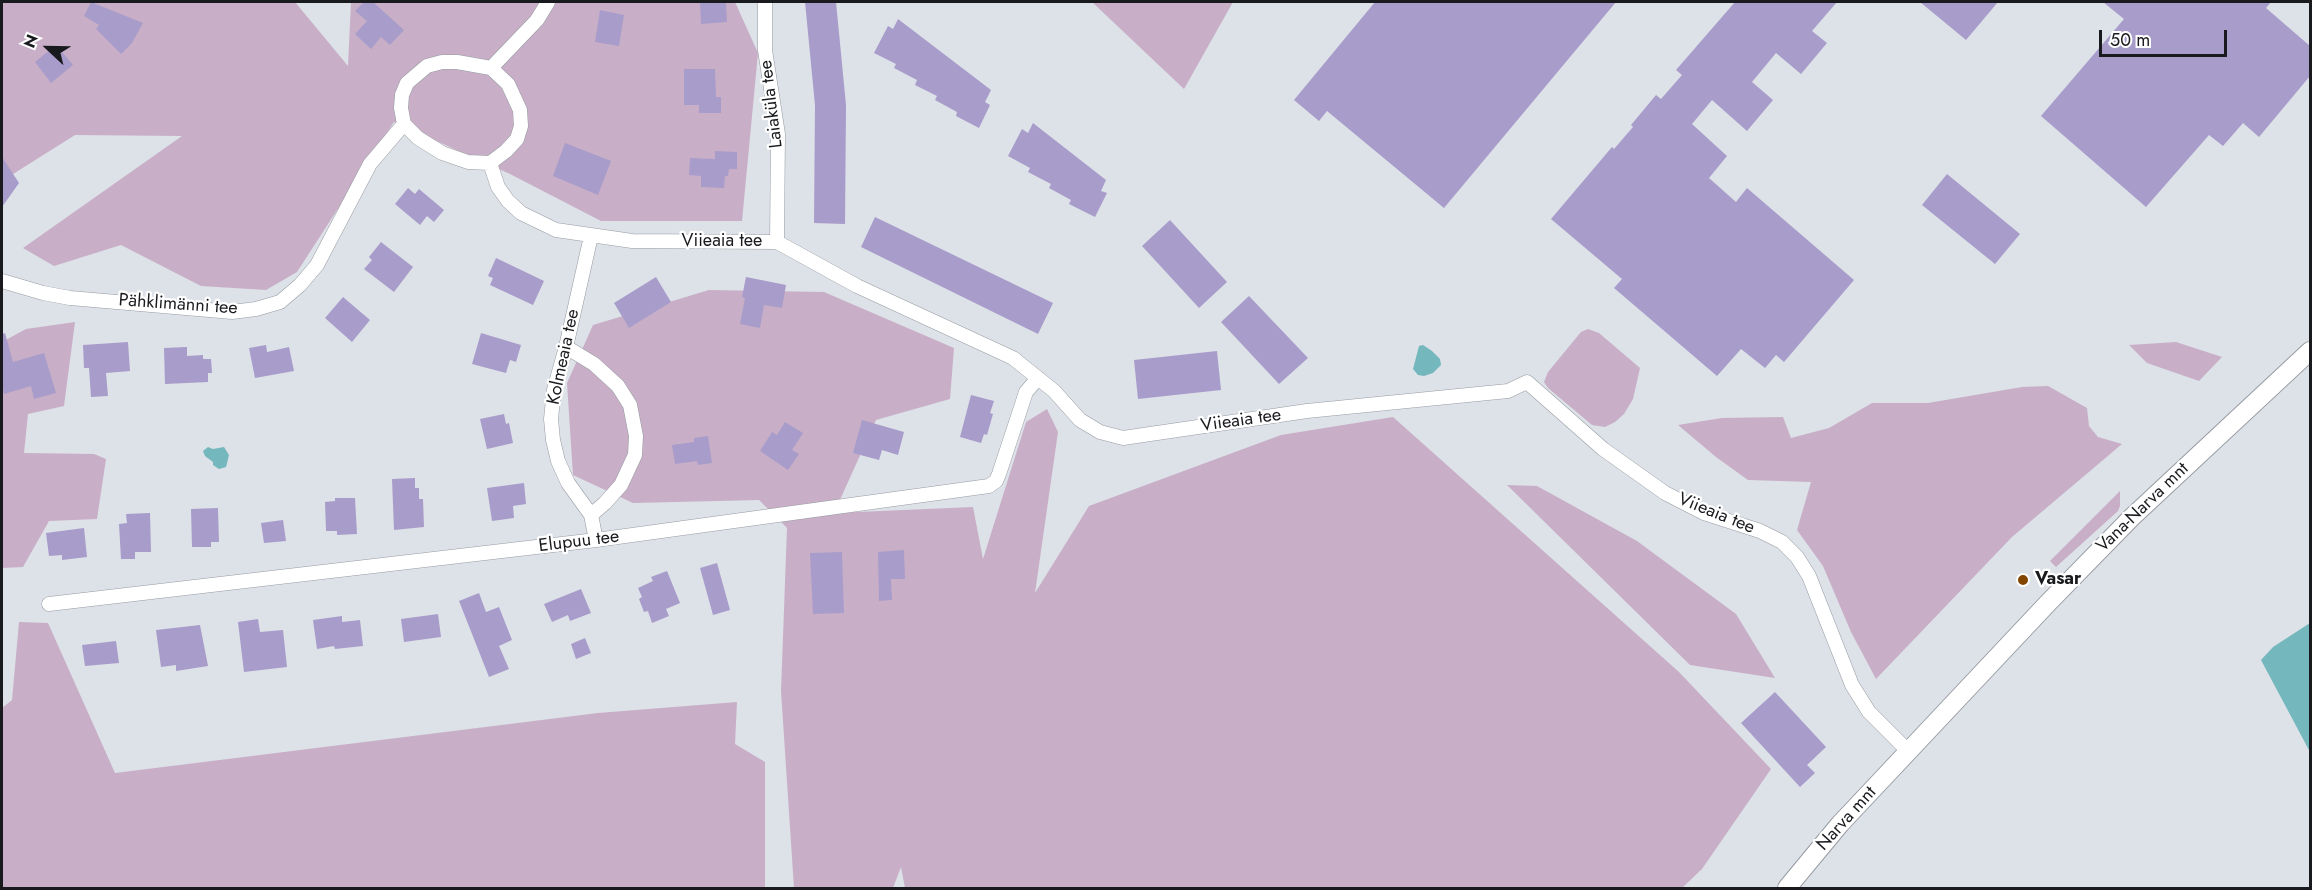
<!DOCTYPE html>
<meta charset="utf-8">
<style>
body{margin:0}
#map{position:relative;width:2312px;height:890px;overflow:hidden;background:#dde1e8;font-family:Jost,sans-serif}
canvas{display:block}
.frame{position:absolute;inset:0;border:3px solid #191a1d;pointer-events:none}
.north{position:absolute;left:18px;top:18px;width:60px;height:60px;-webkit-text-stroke:4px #fff;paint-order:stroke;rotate:292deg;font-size:16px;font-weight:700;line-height:24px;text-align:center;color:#191a1d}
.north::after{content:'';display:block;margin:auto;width:21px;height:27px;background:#191a1d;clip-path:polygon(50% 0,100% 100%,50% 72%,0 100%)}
.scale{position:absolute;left:2099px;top:30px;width:128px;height:27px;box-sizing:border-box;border:3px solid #191a1d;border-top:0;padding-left:8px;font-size:18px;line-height:21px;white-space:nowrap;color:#191a1d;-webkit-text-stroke:4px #fff;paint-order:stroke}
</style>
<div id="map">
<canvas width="2312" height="890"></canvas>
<div class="frame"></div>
<div class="north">N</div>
<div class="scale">50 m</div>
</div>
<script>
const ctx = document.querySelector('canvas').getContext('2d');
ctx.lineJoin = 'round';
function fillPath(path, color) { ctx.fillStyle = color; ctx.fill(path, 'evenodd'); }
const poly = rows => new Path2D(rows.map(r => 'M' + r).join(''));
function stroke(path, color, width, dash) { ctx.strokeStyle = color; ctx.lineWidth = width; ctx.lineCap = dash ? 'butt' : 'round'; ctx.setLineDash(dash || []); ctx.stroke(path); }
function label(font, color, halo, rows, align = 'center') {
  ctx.font = font + ' Jost,sans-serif'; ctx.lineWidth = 4.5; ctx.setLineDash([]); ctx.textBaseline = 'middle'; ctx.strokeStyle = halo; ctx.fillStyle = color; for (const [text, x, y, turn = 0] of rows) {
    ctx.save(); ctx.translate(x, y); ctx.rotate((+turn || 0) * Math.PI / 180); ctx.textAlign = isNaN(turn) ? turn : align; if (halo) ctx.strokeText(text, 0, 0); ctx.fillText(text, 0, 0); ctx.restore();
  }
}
fillPath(poly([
 [2,2,295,2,348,66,351,2,735,2,758,53,742,221,601,221,510,174,394,122,297,272,266,290,201,286,121,245,54,266,23,248,182,136,75,135,2,181],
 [1092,2,1233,2,1184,89],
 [709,290,824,292,954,348,950,399,876,420,834,513,973,507,983,559,1026,422,1047,409,1058,432,1035,593,1089,506,1281,435,1393,417,1679,672,1771,769,1702,869,1682,888,905,888,901,867,893,888,794,888,781,691,787,528,759,500,633,503,573,475,567,383,593,325],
 [75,322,64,406,28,414,24,453,94,454,106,459,97,519,49,521,23,567,2,568,2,342,26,329],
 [1588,329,1599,333,1640,368,1633,399,1624,414,1615,422,1605,427,1592,425,1548,388,1544,382,1548,372,1581,332],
 [2176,342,2222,357,2199,381,2147,363,2129,345],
 [2048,386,2087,408,2089,426,2098,437,2122,444,2012,537,1876,679,1851,632,1823,566,1797,530,1811,482,1748,480,1716,457,1678,425,1722,418,1783,417,1791,438,1829,428,1872,403,1928,403,2022,387],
 [1507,485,1537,486,1637,541,1736,614,1775,678,1690,665],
 [2120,491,2120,506,2118,511,2056,567,2050,561],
 [19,622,48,623,115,773,598,713,737,702,735,744,765,762,765,888,2,888,2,708,12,700]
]), '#c8afc7');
fillPath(poly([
 [1423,345,1432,351,1440,359,1441,365,1433,373,1424,376,1418,375,1413,369,1419,346],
 [208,447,213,449,224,447,229,455,226,467,219,469,213,465,213,462,205,456,203,451],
 [2310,623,2310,752,2261,660,2273,647]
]), '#74b7bd');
fillPath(poly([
 [91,2,143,23,132,43,121,54,96,29,99,25,84,16],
 [364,2,373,2,404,30,390,45,381,37,371,49,355,34,367,21,355,11],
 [700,2,726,2,727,22,701,24],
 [805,2,836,2,846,105,845,224,814,223,815,105],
 [1375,2,1616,2,1444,208,1327,111,1319,121,1294,100],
 [1735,2,1837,2,1812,31,1827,43,1801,74,1776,53,1752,82,1773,100,1747,131,1712,100,1692,124,1727,156,1709,178,1736,202,1747,188,1854,280,1784,362,1776,355,1765,368,1741,349,1717,376,1614,288,1622,279,1551,219,1612,147,1614,149,1633,127,1631,125,1656,95,1661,99,1682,75,1676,70],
 [1920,2,1998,2,1966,40],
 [2103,2,2271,2,2266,8,2310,46,2310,76,2259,137,2243,123,2223,146,2209,135,2146,207,2041,116,2124,19],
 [600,10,624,15,619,46,595,42],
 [898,19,991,90,985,102,990,105,979,128,956,116,957,112,935,100,937,96,915,85,917,80,894,68,896,64,874,53,888,26,893,29],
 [56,45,73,65,51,83,35,62],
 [684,69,715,69,716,97,721,97,721,113,699,113,699,105,684,105],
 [1033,123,1106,180,1101,191,1107,193,1095,217,1069,204,1071,200,1049,188,1051,184,1028,172,1030,168,1008,156,1022,129,1028,133],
 [565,143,611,161,598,195,553,176],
 [715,151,737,152,737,169,729,169,728,176,725,176,724,188,701,187,701,176,689,175,690,158,715,159],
 [2,157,19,183,2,207],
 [1947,174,2020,234,1995,264,1922,205],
 [408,188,415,194,419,189,444,210,434,222,427,216,420,225,395,204],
 [875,217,1053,303,1038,334,861,247],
 [1170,220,1227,282,1199,308,1142,246],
 [381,242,413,267,394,292,364,269,372,260,369,257],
 [496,258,544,281,533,305,490,285,493,278,488,276],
 [656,277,671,302,629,328,614,303],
 [746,277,786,285,782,308,764,305,760,328,740,324,745,298,742,297],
 [1249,296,1308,358,1279,384,1221,322],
 [343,297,370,320,352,342,325,318],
 [5,333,13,362,44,353,56,393,34,399,31,386,4,394,2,384,2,334],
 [481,333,521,345,516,362,510,360,506,373,472,364],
 [128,342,130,371,106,373,108,396,91,397,89,368,84,368,83,345],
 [266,345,267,352,289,347,294,371,255,378,249,348],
 [187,347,187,356,203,355,203,359,211,359,212,373,208,373,208,382,165,384,164,348],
 [1217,351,1221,390,1138,399,1134,360],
 [971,395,994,401,990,413,993,414,987,435,984,434,981,443,960,437],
 [504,414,506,424,509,423,513,443,487,449,480,419],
 [862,420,904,432,898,455,882,450,879,460,853,453],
 [785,422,803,433,792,450,799,454,788,470,760,451,772,432,777,435],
 [708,436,712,463,698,465,697,461,675,464,672,445,694,442,694,438],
 [415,478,415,488,419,488,419,499,423,499,424,527,394,530,392,479],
 [524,483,526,504,513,506,514,518,492,521,487,488],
 [335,498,355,498,357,534,337,535,337,531,326,531,325,502,335,501],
 [218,508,219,542,211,542,211,547,192,547,191,509],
 [150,513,151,552,135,552,135,559,121,559,119,524,127,523,126,514],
 [283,520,286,541,264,543,261,523],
 [84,528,87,557,62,560,62,555,49,556,46,533],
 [904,550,905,579,891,579,892,600,879,601,878,552],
 [842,552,844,613,813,614,810,553],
 [717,563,730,610,713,615,700,568],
 [667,571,680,603,666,609,669,616,652,623,648,611,644,612,639,599,642,597,638,588,653,581,651,577],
 [581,589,591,613,570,621,568,615,552,622,544,604],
 [479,593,486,612,499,607,512,640,499,646,509,669,489,677,459,601],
 [438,614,441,637,404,642,401,619],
 [342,616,342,622,360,620,363,646,335,649,334,646,317,649,313,620],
 [258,619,260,632,283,630,287,667,244,672,238,622],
 [200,625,208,666,176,671,176,665,161,667,156,630],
 [585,638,591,653,576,659,571,644],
 [116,641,119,663,85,666,82,645],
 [1775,692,1826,747,1807,765,1815,773,1800,787,1741,723]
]), '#a89cca');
const minor = poly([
 [765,2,765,50,778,134,777,242],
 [442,62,457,62,491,68,508,84,520,110,521,126,517,139,506,151,490,163,468,162,442,153,418,138,404,124,401,108,402,95,407,83,427,66,442,62],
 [491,68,537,20,548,2],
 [490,163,498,187,508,201,521,213,556,230,632,241,777,242,857,286,1013,358,1054,391,1080,420,1100,432,1123,438,1307,411,1508,391,1527,382,1603,449,1665,493,1704,513,1760,531,1782,542,1797,557,1809,576,1852,685,1869,712,1908,751],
 [591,236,566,347,554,390,551,419,553,440,558,461,568,483,591,515,596,540],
 [2,281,43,293,70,298,232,312,256,309,280,302,300,285,317,265,370,164,404,124],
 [566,347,594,364,618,386,630,405,636,436,635,455,621,485,605,503,591,515],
 [49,604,596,540,989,486,996,481,999,474,1026,392,1038,378]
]);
const secondary = poly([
 [1787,888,1840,824,2047,604,2131,518,2310,351]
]);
stroke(minor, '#979ba2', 15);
stroke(secondary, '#979ba2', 20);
stroke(minor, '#fff', 14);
stroke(secondary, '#fff', 18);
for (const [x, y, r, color] of [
 [2023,580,6,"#824600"]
]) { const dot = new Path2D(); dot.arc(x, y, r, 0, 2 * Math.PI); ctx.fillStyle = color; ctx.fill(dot); stroke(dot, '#fff', 2); }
label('18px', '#191a1d', '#fff', [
 ["Laiaküla tee",772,104,-97],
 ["Viieaia tee",722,242],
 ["Pähklimänni tee",178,305,4],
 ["Kolmeaia tee",564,357,-78],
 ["Viieaia tee",1241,421,-8],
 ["Vana-Narva mnt",2143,508,-44],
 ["Viieaia tee",1716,514,22],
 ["Elupuu tee",579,542,-7],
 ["Narva mnt",1847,819,-48]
]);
label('bold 18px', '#191a1d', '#fff', [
 ["Vasar",2035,580]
], 'left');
</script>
